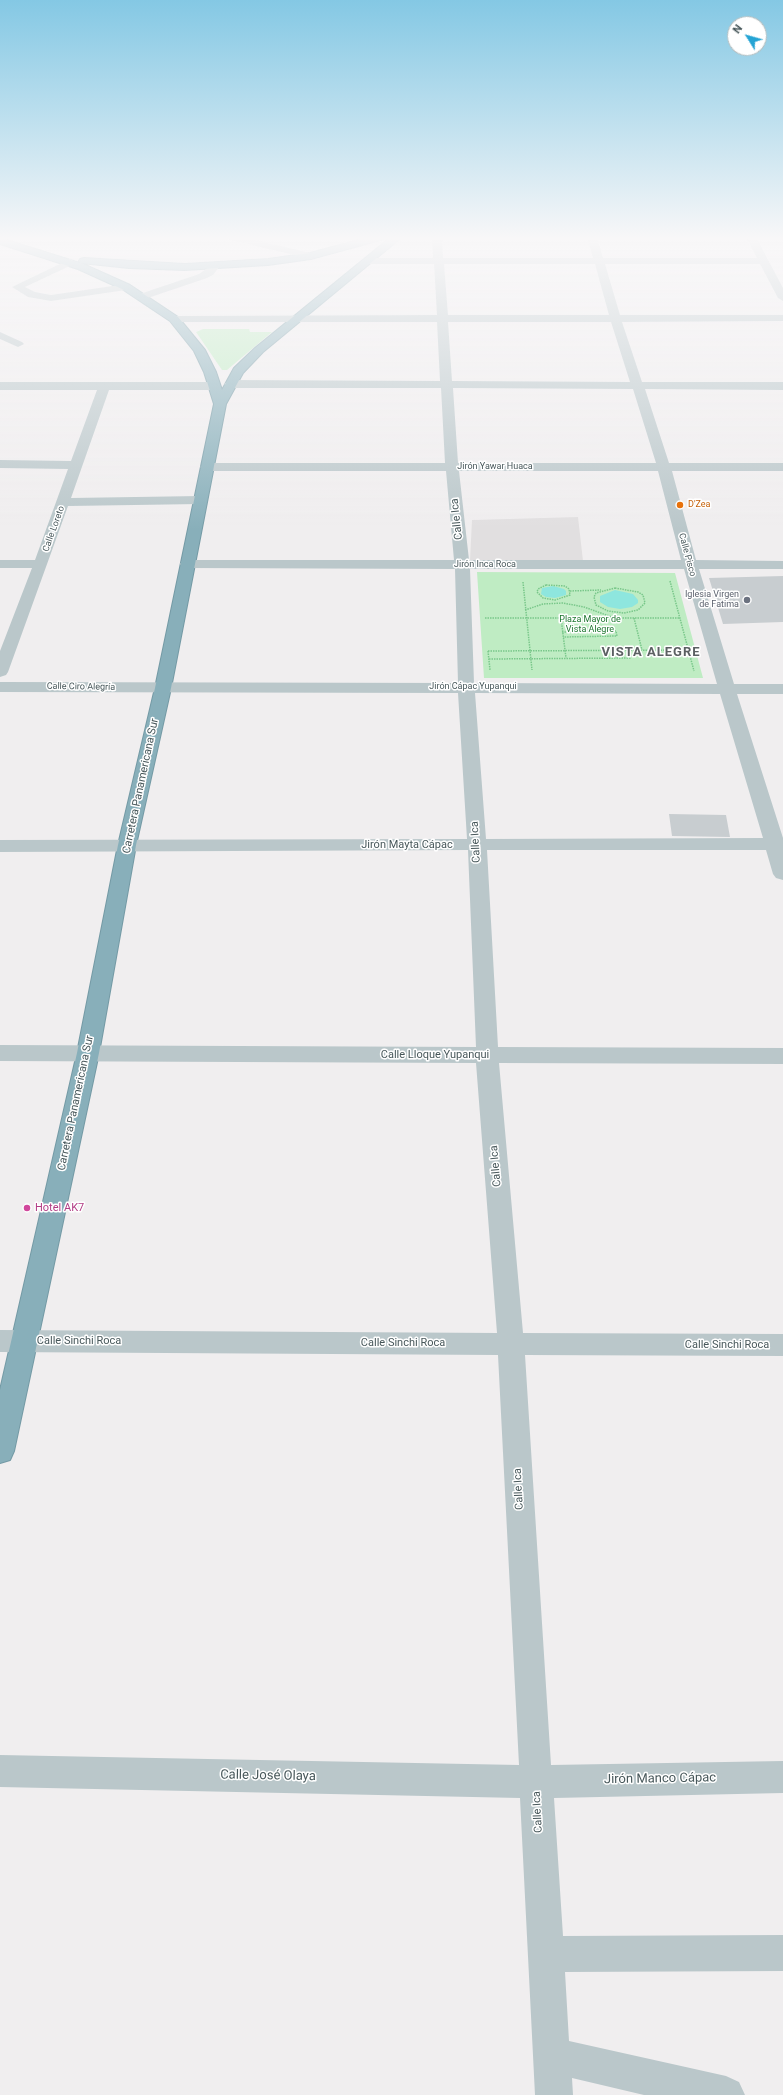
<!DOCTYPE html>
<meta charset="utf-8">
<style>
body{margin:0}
#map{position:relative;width:783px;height:2095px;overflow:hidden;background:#f0eeef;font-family:Roboto,sans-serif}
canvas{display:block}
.north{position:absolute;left:727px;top:16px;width:40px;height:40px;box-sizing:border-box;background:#fff;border:1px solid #b5bcbd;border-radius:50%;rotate:307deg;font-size:11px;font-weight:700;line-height:16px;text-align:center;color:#47575a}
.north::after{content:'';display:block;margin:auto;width:14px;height:18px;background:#25a4d4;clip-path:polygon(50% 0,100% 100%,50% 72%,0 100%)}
</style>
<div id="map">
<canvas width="783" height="2095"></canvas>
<div class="north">N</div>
</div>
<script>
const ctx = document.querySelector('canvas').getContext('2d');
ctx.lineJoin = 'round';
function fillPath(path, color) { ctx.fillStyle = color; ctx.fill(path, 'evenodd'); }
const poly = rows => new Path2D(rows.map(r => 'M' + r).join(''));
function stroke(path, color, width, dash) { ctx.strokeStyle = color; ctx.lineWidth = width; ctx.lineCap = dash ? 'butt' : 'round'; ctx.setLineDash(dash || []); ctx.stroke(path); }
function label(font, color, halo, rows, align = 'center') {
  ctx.font = font + ' Roboto,sans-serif'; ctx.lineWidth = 3; ctx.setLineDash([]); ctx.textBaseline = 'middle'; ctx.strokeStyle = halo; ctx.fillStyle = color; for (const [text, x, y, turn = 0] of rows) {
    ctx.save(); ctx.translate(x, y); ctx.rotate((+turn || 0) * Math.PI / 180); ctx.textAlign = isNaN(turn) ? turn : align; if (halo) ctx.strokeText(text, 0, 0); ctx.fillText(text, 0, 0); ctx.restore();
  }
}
fillPath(poly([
 [578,517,583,561,470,561,472,520]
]), '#e1dfe0');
fillPath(poly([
 [203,329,249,329,250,332,272,332,227,370,222,370,196,332],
 [477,572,675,573,703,678,484,678]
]), '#bfecc3');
fillPath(poly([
 [553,586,564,589,566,591,566,595,555,598,546,597,541,594,542,588],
 [615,590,633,594,638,600,638,603,632,607,620,609,608,607,600,602,600,596]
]), '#8ee6de');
fillPath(poly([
 [783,576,783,622,723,624,709,578],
 [669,814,726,815,730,837,672,836]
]), '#c8cdd0');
const highway = poly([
 [370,237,385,237,384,239,311,259,268,265,185,270,129,268,81,263,130,285,178,317,205,350,216,372,222,390,234,368,255,348,391,237,402,237,263,352,243,373,226,404,171,688,136,845,99,1053,14,1451,10,1460,0,1463,0,1390,77,1053,118,845,155,688,214,404,204,372,194,351,170,321,122,289,78,269,0,244,0,238,80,263,79,261,80,259,84,258,185,264,268,259,310,253,370,237]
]);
stroke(highway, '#749aa5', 2);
stroke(poly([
 [670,581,694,671],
 [523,582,532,670],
 [546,585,565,586,569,589,570,595,555,600,543,598,537,592,538,589,546,585],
 [615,588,638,592,643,595,645,603,638,610,624,613,608,611,596,605,594,597,596,593,615,588],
 [570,591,601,590],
 [525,610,543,604,563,603,584,607,612,617],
 [485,618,680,618],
 [561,618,566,658],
 [634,618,642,650],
 [562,632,616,631,617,636,563,637],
 [488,651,490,670],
 [488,651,689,650],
 [489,659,630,658,629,650]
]), '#79c78a', 1.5, [1.5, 1]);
fillPath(poly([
 [226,237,242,237,315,254,316,256,311,259,227,239,226,237],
 [432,237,442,237,443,258,593,258,587,237,597,237,603,258,757,258,746,237,756,237,783,288,783,301,778,298,760,264,605,264,620,315,783,315,783,321,622,322,642,382,783,382,783,390,645,389,669,463,783,463,783,471,672,471,696,560,783,561,783,569,699,569,734,684,783,684,783,694,737,694,783,838,783,880,776,878,773,874,766,850,487,850,498,1047,783,1048,783,1064,499,1063,523,1333,783,1334,783,1356,525,1355,551,1765,783,1761,783,1793,554,1798,563,1936,783,1935,783,1971,565,1972,569,2041,726,2076,739,2082,745,2095,644,2095,572,2078,573,2095,535,2095,520,1798,0,1787,0,1755,519,1765,498,1355,0,1352,0,1330,497,1333,476,1063,0,1061,0,1045,476,1047,468,850,0,852,0,840,467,839,458,693,0,692,0,682,458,683,455,569,187,568,182,567,180,564,182,561,187,560,454,560,446,471,207,471,200,467,207,463,445,463,441,388,230,388,224,384,230,380,440,381,437,322,174,322,168,319,174,316,437,315,434,264,367,264,362,261,367,258,433,258,432,237],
 [444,264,595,264,609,315,448,315,444,264],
 [448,322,611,322,630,382,452,381,448,322],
 [453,388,633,389,656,463,458,463,453,388],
 [459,471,658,471,681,560,469,560,459,471],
 [470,569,684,569,717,684,474,683,470,569],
 [475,693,720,694,763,838,486,839,475,693],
 [70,259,75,262,74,264,25,287,35,292,51,295,126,284,131,287,126,290,51,301,28,297,12,287,70,259],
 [215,263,220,266,213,275,207,278,145,299,137,299,136,297,137,295,199,274,215,263],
 [0,332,22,342,24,344,18,347,0,339,0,332],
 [0,382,214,382,220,386,214,390,109,390,71,498,200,496,205,497,207,500,205,503,200,504,68,506,8,672,6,675,0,677,0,651,32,568,0,568,0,560,35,560,68,469,0,468,0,460,71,461,97,390,0,390,0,382]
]), '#bac7ca');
fillPath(highway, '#88afba');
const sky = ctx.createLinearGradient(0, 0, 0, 530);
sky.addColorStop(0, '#84c8e4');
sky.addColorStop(0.45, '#f8f7f8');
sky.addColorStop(1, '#f8f7f800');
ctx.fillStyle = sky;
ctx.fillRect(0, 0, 783, 530);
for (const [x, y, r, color] of [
 [680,505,4,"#e8710a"],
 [747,600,4,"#6b7280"],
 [27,1208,4,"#d1479c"]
]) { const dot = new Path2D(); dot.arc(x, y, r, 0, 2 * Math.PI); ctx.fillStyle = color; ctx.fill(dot); stroke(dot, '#fff', 1.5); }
label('9px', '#47575a', '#fff', [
 ["Jirón Yawar Huaca",495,467],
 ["Calle Loreto",54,529,-70],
 ["Calle Pisco",687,555,75],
 ["Jirón Inca Roca",485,565],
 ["Calle Ciro Alegría",81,687,1],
 ["Jirón Cápac Yupanqui",473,687]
]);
label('9px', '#c56008', '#fff', [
 ["D'Zea",688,505]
], 'left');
label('9px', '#5b616d', '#fff', [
 ["Iglesia Virgen",739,595],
 ["de Fatima",739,605]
], 'right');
label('9px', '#1d762f', '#fff', [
 ["Plaza Mayor de",590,620],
 ["Vista Alegre",590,630]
]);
label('11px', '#47575a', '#fff', [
 ["Calle Ica",457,519,-96],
 ["Carretera Panamericana Sur",141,786,-78],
 ["Calle Ica",476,842,-93],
 ["Jirón Mayta Cápac",407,845],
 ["Calle Lloque Yupanqui",435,1055],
 ["Carretera Panamericana Sur",76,1103,-78],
 ["Calle Ica",496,1166,-95],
 ["Calle Sinchi Roca",79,1341],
 ["Calle Sinchi Roca",403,1343],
 ["Calle Sinchi Roca",727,1345],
 ["Calle Ica",519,1489,-93],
 ["Calle Ica",538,1812,-93]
]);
label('11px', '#b23c85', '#fff', [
 ["Hotel AK7",35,1208]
], 'left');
ctx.letterSpacing = '1px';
label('bold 13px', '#5b6062', '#fff', [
 ["VISTA ALEGRE",651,653]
]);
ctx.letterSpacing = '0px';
label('13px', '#47575a', '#fff', [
 ["Calle José Olaya",268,1776,1],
 ["Jirón Manco Cápac",660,1779,-1]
]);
</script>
